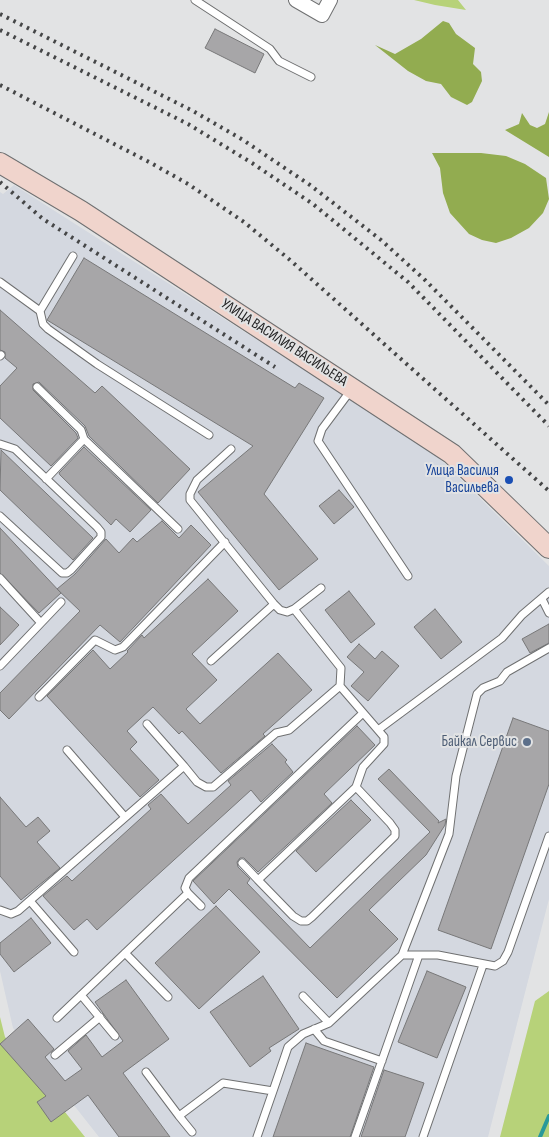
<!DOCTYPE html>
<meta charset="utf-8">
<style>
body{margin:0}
canvas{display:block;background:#e2e3e4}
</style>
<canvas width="549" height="1137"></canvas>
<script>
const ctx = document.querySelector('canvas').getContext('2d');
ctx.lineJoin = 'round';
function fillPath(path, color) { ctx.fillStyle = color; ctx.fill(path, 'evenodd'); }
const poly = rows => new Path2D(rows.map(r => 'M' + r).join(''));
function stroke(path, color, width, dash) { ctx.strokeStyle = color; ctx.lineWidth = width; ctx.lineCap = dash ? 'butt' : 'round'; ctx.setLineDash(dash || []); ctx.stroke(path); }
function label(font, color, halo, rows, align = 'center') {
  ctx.font = font + ' "Sofia Sans Condensed",sans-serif'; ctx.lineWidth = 4; ctx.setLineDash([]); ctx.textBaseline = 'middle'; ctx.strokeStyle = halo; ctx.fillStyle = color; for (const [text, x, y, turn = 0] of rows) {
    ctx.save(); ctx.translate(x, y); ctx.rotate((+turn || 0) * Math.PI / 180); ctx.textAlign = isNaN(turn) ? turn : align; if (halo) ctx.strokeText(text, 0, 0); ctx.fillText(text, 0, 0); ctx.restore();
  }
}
fillPath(poly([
 [14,185,433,452,549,566,549,899,488,1137,99,1137,13,1028,0,971,0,192,3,194]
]), '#d4d8e0');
fillPath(poly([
 [414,0,458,0,466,10,435,5],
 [549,991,549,1137,500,1137,535,1001],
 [0,1017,5,1037,85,1137,0,1137]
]), '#b7d279');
fillPath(poly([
 [443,21,449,23,456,34,475,48,473,64,481,72,482,81,472,102,467,105,451,97,441,84,426,81,408,71,375,45,395,54,421,39],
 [549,112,549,157,505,130,519,124,522,113,530,125,537,128,545,124],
 [432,153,481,153,506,156,525,164,546,178,549,199,543,213,529,228,511,238,496,243,482,240,469,234,450,213,443,193,440,168]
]), '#92ac50');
stroke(poly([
 [540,1137,549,1116]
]), '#29999a', 4);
const building = poly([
 [215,29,264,54,255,73,205,48,215,29],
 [84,258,295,388,299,383,324,398,264,494,318,559,279,590,198,492,253,446,47,320,84,258],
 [0,310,95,393,102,386,190,469,158,503,89,436,85,426,39,382,33,384,33,390,76,433,78,438,51,466,0,418,0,386,17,368,5,358,5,352,0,350,0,310],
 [84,447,151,510,130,532,116,519,111,525,60,475,59,473,84,447],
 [1,450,93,538,73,560,0,490,1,450],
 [339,490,354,507,334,524,319,506,339,490],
 [162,521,179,538,191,525,211,545,120,642,100,625,9,719,0,710,0,693,80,611,57,589,75,574,106,539,119,553,133,538,137,542,162,521],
 [0,528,61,593,39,613,0,573,0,528],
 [208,579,238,611,192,654,217,680,186,709,200,724,278,653,312,690,263,734,265,736,221,773,182,731,179,734,153,707,127,731,137,742,130,749,159,780,140,797,47,696,93,650,110,669,128,652,127,651,142,635,144,638,208,579],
 [349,591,375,624,351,643,325,610,349,591],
 [0,607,19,625,0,645,0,607],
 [435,609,462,642,441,659,414,627,435,609],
 [549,624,549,643,530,653,522,639,549,624],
 [359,644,375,659,382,651,399,666,368,701,351,686,364,672,347,657,359,644],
 [513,718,549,731,549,784,491,949,438,930,513,718],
 [357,726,375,745,324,794,332,803,258,872,244,858,240,858,237,862,238,867,250,879,247,883,310,948,430,832,378,779,389,769,439,821,438,823,446,819,445,825,426,855,369,910,398,939,337,998,229,889,214,904,193,881,357,726],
 [272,744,287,760,285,762,293,772,261,802,251,790,97,930,87,919,74,930,43,896,67,876,72,881,151,809,148,805,161,794,188,824,231,785,228,781,272,744],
 [0,797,26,827,38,817,50,831,37,842,60,868,21,900,0,876,0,797],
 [351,800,371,820,316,872,296,851,351,800],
 [216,906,260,952,199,1009,155,963,216,906],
 [31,918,51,943,14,972,0,954,0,943,31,918],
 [427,971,466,987,437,1058,398,1042,427,971],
 [263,976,299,1029,269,1048,271,1051,250,1067,210,1012,263,976],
 [126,980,169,1039,123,1073,170,1137,119,1137,88,1095,51,1122,37,1102,46,1096,0,1044,28,1019,54,1049,45,1057,65,1081,82,1069,68,1051,86,1035,102,1057,123,1041,95,1002,126,980],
 [306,1043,374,1067,350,1137,273,1137,306,1043],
 [384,1070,424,1083,405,1137,361,1137,384,1070]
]);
fillPath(building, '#a7a6a8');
stroke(building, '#787879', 1);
const lane = poly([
 [195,0,270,49,279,61,311,77],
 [0,282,40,311,43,324,48,329,97,364,209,435],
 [40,311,73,256],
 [0,356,1,355],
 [37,387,81,430,84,439],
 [351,390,322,429,318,441,408,576],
 [0,444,15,449,97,527,101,532,101,537,71,570,67,573,62,573,0,516],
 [231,449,197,480,190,494,190,500,274,604,280,610,287,612,294,609,341,668,340,686,378,730,502,638,522,615,549,592],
 [46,479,84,439,178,529],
 [0,578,41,623,0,666],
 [542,599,549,613],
 [294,609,321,588],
 [41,623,61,602],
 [211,661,274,604],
 [39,697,95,640,115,650,123,647,225,542],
 [147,724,184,766],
 [67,750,125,817],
 [242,863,258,880,356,787,363,767,384,744,384,737,378,730],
 [258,880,293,916,301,921,307,921,312,917,395,836,395,830,390,823,356,787],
 [188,893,201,906],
 [30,901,74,952],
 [0,910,11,914,18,911,184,766,197,782,206,787,213,787,276,733,289,730,340,686],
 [125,953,168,997],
 [402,955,438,955,495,966,503,961,508,952,549,836],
 [81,995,115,1036],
 [303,996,329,1023],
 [57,1018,188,893,185,888,189,878,363,713],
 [314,1029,324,1041,382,1061],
 [55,1055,100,1017],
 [146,1072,179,1116,223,1083,273,1091,288,1047,303,1034,329,1023,402,955,449,834,456,776,477,694,483,688,500,681,507,672,549,648],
 [179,1116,192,1132],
 [257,1137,273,1091],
 [355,1137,419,955],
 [423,1137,483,965]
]);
const street = poly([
 [296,0,322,15,330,0]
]);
const secondary = poly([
 [0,163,81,211,452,454,549,548]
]);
stroke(lane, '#6f7071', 9);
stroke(street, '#6f7071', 16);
stroke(secondary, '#6f7071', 22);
stroke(lane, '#fff', 7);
stroke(street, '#fff', 14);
stroke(secondary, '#f0d4cc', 20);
stroke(poly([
 [0,14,193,111,243,140,310,185,381,240,425,280,549,405],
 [0,30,188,124,252,163,313,204,408,282,549,426],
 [0,85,151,163,188,184,244,222,290,260,549,491],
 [0,182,43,219,275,367]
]), '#454647', 4, [2.5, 5]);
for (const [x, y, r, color] of [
 [509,480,5,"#1a4fb4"],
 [527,742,5,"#5c6f8a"]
]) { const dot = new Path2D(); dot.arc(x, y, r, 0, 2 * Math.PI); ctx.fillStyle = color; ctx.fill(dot); stroke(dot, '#e2e3e4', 2); }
label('15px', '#232324', '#e2e3e4', [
 ["УЛИЦА ВАСИЛИЯ ВАСИЛЬЕВА",284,343,33]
]);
label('15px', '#164399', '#e2e3e4', [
 ["Улица Василия",499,471],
 ["Васильева",499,488]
], 'right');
label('15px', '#4e5e75', '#e2e3e4', [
 ["Байкал Сервис",517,742]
], 'right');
</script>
